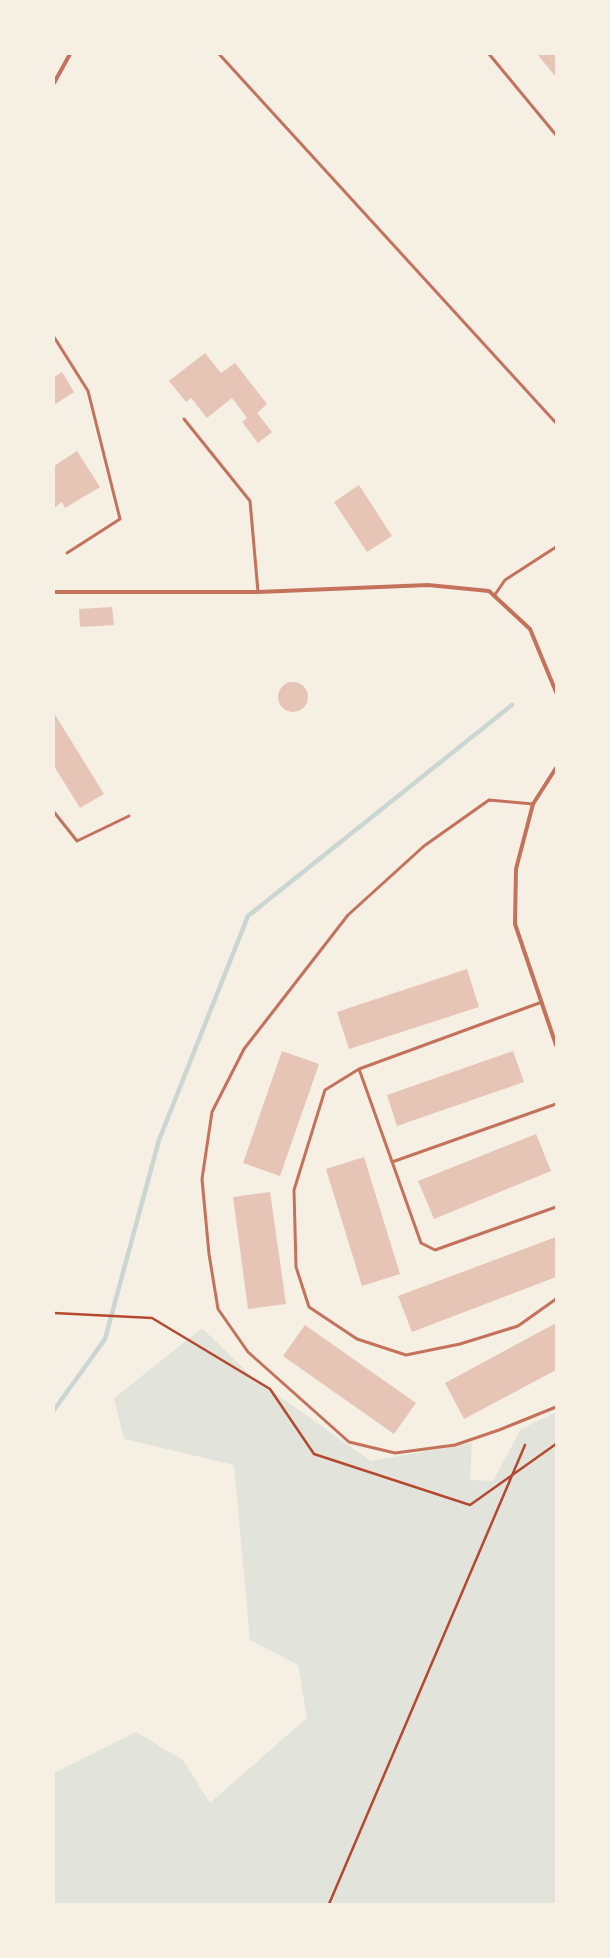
<!DOCTYPE html>
<style>
body{margin:0}
#map{position:relative;width:610px;height:1958px;overflow:hidden;background:#f6efe4;font-family:Barlow,sans-serif}
canvas{display:block}
.frame{position:absolute;inset:0;border:55px solid #f6efe4;pointer-events:none}
</style>
<div id="map">
<canvas width="610" height="1958"></canvas>
<div class="frame"></div>
</div>
<script>
const ctx = document.querySelector('canvas').getContext('2d');
ctx.lineJoin = 'round';
function fillPath(path, color) { ctx.fillStyle = color; ctx.fill(path, 'evenodd'); }
const poly = rows => new Path2D(rows.map(r => 'M' + r).join(''));
function stroke(path, color, width, dash) { ctx.strokeStyle = color; ctx.lineWidth = width; ctx.lineCap = dash ? 'butt' : 'round'; ctx.setLineDash(dash || []); ctx.stroke(path); }
fillPath(poly([
 [202,1328,252,1377,371,1461,472,1443,470,1480,493,1481,521,1429,556,1412,556,1904,54,1904,54,1773,136,1732,183,1760,210,1803,307,1718,298,1665,250,1640,234,1465,124,1439,114,1398]
]), '#e2e4dc');
stroke(poly([
 [54,1410,105,1339,159,1140,248,916,512,705]
]), '#c9d6d2', 4.5);
fillPath(poly([
 [537,54,556,54,556,77],
 [205,353,221,373,235,363,267,404,257,413,272,432,258,443,242,422,247,418,232,398,207,418,191,398,186,402,169,381],
 [62,372,74,392,54,405,54,377],
 [77,451,100,487,65,508,62,502,54,508,54,466],
 [359,485,392,536,367,552,334,502],
 [112,607,114,625,80,627,79,609],
 '278 697a15 15 0 1 1 30 0a15 15 0 1 1-30 0Z',
 [54,713,104,794,80,808,54,766],
 [467,969,479,1007,349,1049,337,1012],
 [282,1051,319,1064,280,1176,243,1163],
 [513,1051,524,1082,397,1126,387,1095],
 [536,1134,551,1171,434,1219,418,1181],
 [364,1157,400,1274,362,1286,326,1169],
 [270,1192,286,1304,248,1309,233,1197],
 [556,1237,556,1277,412,1332,398,1296],
 [556,1323,556,1370,464,1419,445,1383],
 [305,1325,416,1403,394,1434,283,1356]
]), '#e6c5b7');
stroke(poly([
 [54,1313,152,1318,270,1389,314,1454,470,1505,556,1444],
 [329,1904,525,1445]
]), '#b5482f', 2.5);
stroke(poly([
 [219,54,556,423],
 [489,54,556,135],
 [54,337,88,391,120,519,67,553],
 [184,419,250,501,258,592],
 [494,596,505,580,556,547],
 [533,804,489,800,424,846,348,915,244,1049,212,1112,202,1179,209,1254,218,1309,248,1352,349,1442,395,1453,455,1445,499,1430,556,1407],
 [54,812,77,841,129,816],
 [542,1002,359,1069,325,1090,294,1190,296,1267,309,1307,357,1339,406,1355,460,1344,518,1326,556,1299],
 [359,1069,421,1243,435,1250,556,1207],
 [392,1162,556,1104]
]), '#c5725c', 3);
stroke(poly([
 [54,83,70,54],
 [54,592,258,592,428,585,489,591,530,629,556,692],
 [556,768,533,804,516,869,515,924,556,1045]
]), '#c5725c', 4);
</script>
